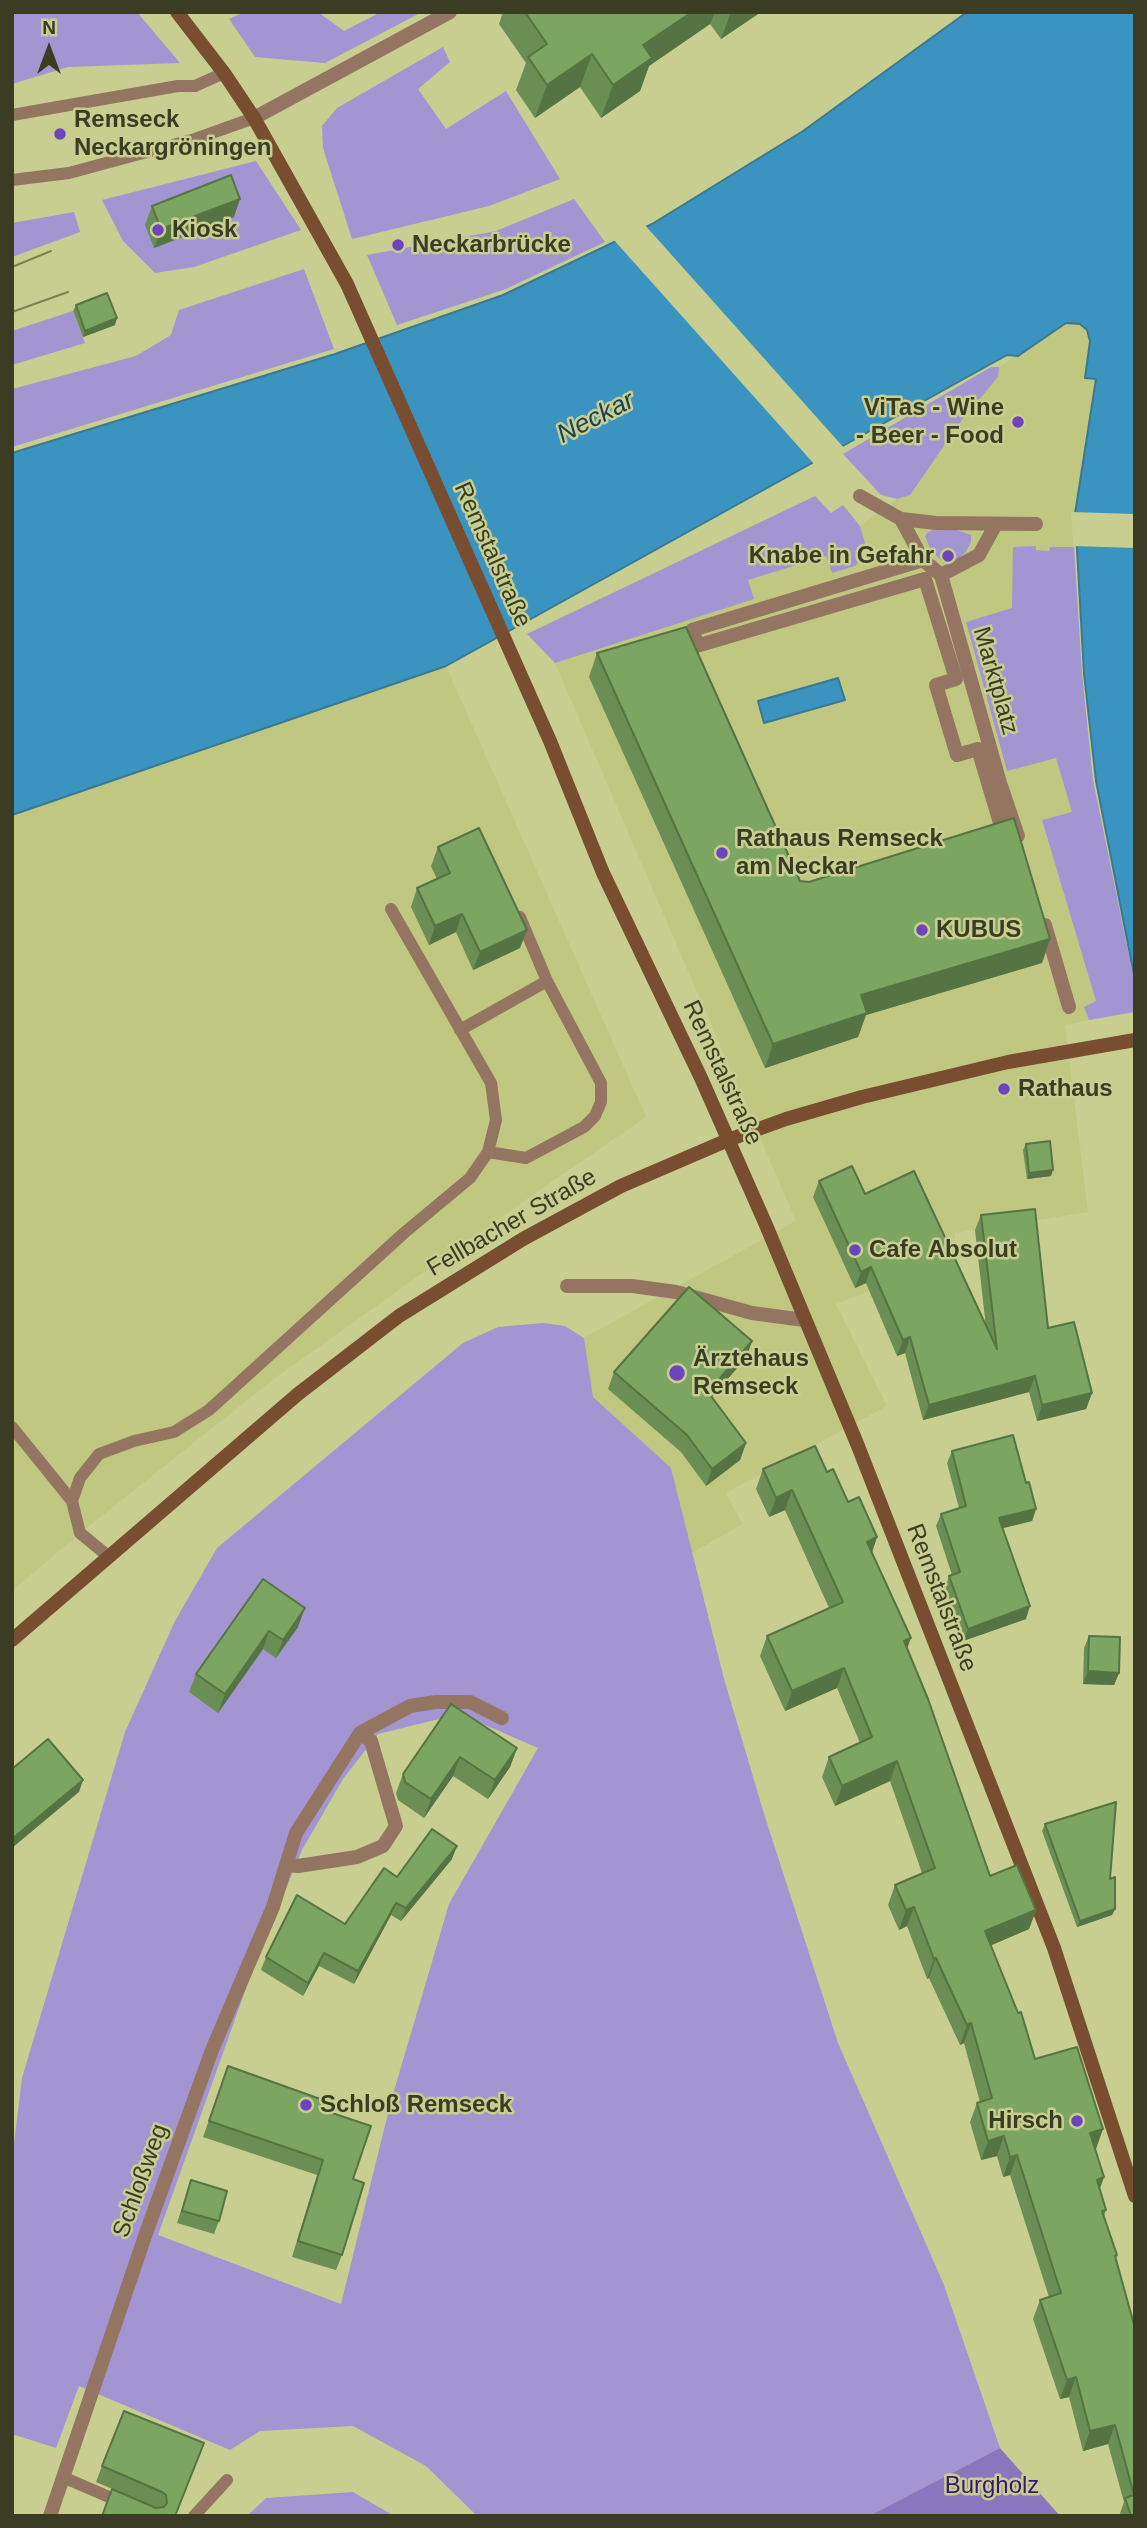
<!DOCTYPE html>
<meta charset="utf-8">
<style>
body{margin:0}
#map{position:relative;width:1147px;height:2528px;overflow:hidden;background:#c7ce90;font-family:Helvetica,sans-serif}
canvas{display:block}
.frame{position:absolute;inset:0;border:14px solid #3a3d23;pointer-events:none}
.north{position:absolute;left:14px;top:14px;width:70px;height:70px;-webkit-text-stroke:5px #c7ce90;paint-order:stroke;rotate:0deg;font-size:19px;font-weight:700;line-height:28px;text-align:center;color:#3a3d23}
.north::after{content:'';display:block;margin:auto;width:24px;height:32px;background:#3a3d23;clip-path:polygon(50% 0,100% 100%,50% 72%,0 100%)}
</style>
<div id="map">
<canvas width="1147" height="2528"></canvas>
<div class="frame"></div>
<div class="north">N</div>
</div>
<script>
const ctx = document.querySelector('canvas').getContext('2d');
ctx.lineJoin = 'round';
function fillPath(path, color) { ctx.fillStyle = color; ctx.fill(path, 'evenodd'); }
const poly = rows => new Path2D(rows.map(r => 'M' + r).join(''));
function stroke(path, color, width, dash) { ctx.strokeStyle = color; ctx.lineWidth = width; ctx.lineCap = dash ? 'butt' : 'round'; ctx.setLineDash(dash || []); ctx.stroke(path); }
function label(font, color, halo, rows, align = 'center') {
  ctx.font = font + ' Helvetica,sans-serif'; ctx.lineWidth = 5; ctx.setLineDash([]); ctx.textBaseline = 'middle'; ctx.strokeStyle = halo; ctx.fillStyle = color; for (const [text, x, y, turn = 0] of rows) {
    ctx.save(); ctx.translate(x, y); ctx.rotate((+turn || 0) * Math.PI / 180); ctx.textAlign = isNaN(turn) ? turn : align; if (halo) ctx.strokeText(text, 0, 0); ctx.fillText(text, 0, 0); ctx.restore();
  }
}
fillPath(poly([
 [1066,323,1080,324,1087,330,1090,341,1085,378,1096,379,1075,514,1074,547,1050,547,1050,551,1036,550,1036,546,1012,608,966,622,1006,770,1056,758,1072,812,1042,820,1096,1002,1084,1007,1089,1020,1065,1025,1088,1212,955,1233,952,1258,836,1304,887,1406,726,1493,742,1524,692,1553,671,1469,593,1397,584,1338,796,1221,555,663,753,599,747,580,865,543,860,526,897,499,910,495,962,420,998,377,999,367],
 [446,666,646,1117,544,1187,279,1375,80,1533,12,1591,12,815]
]), '#bfc781');
fillPath(poly([
 [12,12,137,12,180,63,68,67,12,84],
 [244,12,318,12,344,31,381,12,422,12,325,63,255,57,229,19],
 [443,47,450,62,418,89,446,129,506,91,560,179,489,206,352,239,323,148,322,126,337,108],
 [256,161,301,230,194,267,155,273,123,241,102,200],
 [574,199,605,242,506,289,397,325,367,255,496,231],
 [74,212,80,232,12,257,12,223],
 [304,269,334,349,12,447,12,389,136,356,171,335,179,310],
 [73,311,85,343,12,365,12,331],
 [991,367,999,367,998,377,962,420,910,495,897,499,881,495,843,454],
 [815,496,831,513,843,505,860,526,865,543,861,559,855,566,832,573,826,556,748,580,754,599,555,663,527,634],
 [951,528,971,535,971,542,966,552,958,559,944,563,931,551,925,536,928,532,935,529],
 [1036,546,1036,550,1049,551,1050,547,1074,547,1082,674,1093,780,1135,985,1135,1012,1089,1020,1084,1007,1096,1001,1042,820,1072,812,1056,758,1007,771,966,622,1012,608,1013,547],
 [543,1323,565,1326,584,1338,593,1397,671,1468,724,1679,765,1817,838,2043,944,2285,1000,2448,869,2516,477,2516,426,2466,353,2426,260,2431,230,2450,79,2386,56,2448,12,2434,12,2160,22,2078,125,1732,175,1621,217,1548,463,1343,498,1327],
 [460,1714,538,1748,449,1904,391,2101,341,2304,158,2235,254,1966,302,1850,343,1779,378,1734],
 [353,2492,394,2516,247,2516,266,2498]
]), '#a295d1');
fillPath(poly([
 [1000,2448,1060,2516,869,2516]
]), '#8877be');
const water = poly([
 [967,12,1135,12,1135,980,1096,781,1084,674,1075,514,1096,379,1085,378,1090,341,1087,330,1080,324,1066,323,1018,356,1007,355,446,666,12,815,12,453,335,354,503,295,652,224,803,131,967,12],
 [838,678,845,700,764,723,758,701,838,678]
]);
fillPath(water, '#3b93bf');
stroke(water, '#3b7990', 2);
fillPath(poly([
 [644,224,845,449,815,465,613,239],
 [1071,512,1135,514,1135,548,1073,546]
]), '#c7ce90');
stroke(poly([
 [12,115,178,86,195,86,224,73],
 [12,180,69,173,195,139,254,118],
 [520,917,547,981],
 [460,1030,547,981,601,1083,601,1102,595,1116,584,1127,526,1158,488,1152],
 [12,1427,72,1501],
 [108,1556,80,1533,72,1501,80,1478,99,1454,134,1441,174,1432,209,1410,404,1233,470,1178,488,1152,496,1120,491,1083,391,909],
 [65,2478,153,2516],
 [194,2516,227,2480]
]), '#937562', 12);
stroke(poly([
 [860,496,901,519,936,523,1036,524],
 [901,519,923,560,941,575,1000,783,1018,836],
 [941,575,979,555,996,524],
 [925,579,956,679,936,685,957,755,978,749,1003,833,797,897,686,649,925,579],
 [698,645,692,630,923,560],
 [1045,925,1069,1007]
]), '#937562', 14);
stroke(poly([
 [254,118,450,12],
 [567,1286,632,1286,676,1292,752,1313,804,1320],
 [286,1865,298,1866,357,1857,383,1846,396,1826,371,1741,360,1733],
 [50,2516,146,2233,212,2050,273,1907,296,1833,360,1733,410,1706,436,1702,470,1702,502,1718]
]), '#937562', 14);
stroke(poly([
 [177,12,224,73,254,118,347,284,550,741,603,873,701,1078,766,1225,858,1446,1054,1948,1135,2196],
 [12,1640,298,1394,399,1316,523,1239,621,1186,728,1140,786,1119,862,1097,1008,1062,1135,1040]
]), '#784d30', 14);
stroke(poly([
 [12,267,51,251],
 [12,312,68,292]
]), '#7b8055', 2);
fillPath(poly([
 [503,12,761,12,721,39,710,24,649,66,640,91,601,118,580,87,535,118,516,90,526,63,499,24],
 [152,206,234,217,154,248,145,225],
 [76,305,115,325,83,337,73,311],
 [597,653,800,881,1050,939,1042,963,866,1015,858,1037,765,1068,589,677],
 [438,847,520,948,473,970,456,932,429,945,411,907,417,888,437,879,431,866],
 [1026,1144,1051,1176,1027,1179,1023,1150],
 [819,1181,865,1194,986,1327,975,1230,981,1215,1048,1328,1092,1393,1086,1409,1037,1421,1029,1392,923,1420,905,1353,897,1356,866,1283,855,1288,813,1197],
 [752,1341,746,1358,712,1397,746,1443,740,1460,706,1486,681,1452,608,1389,614,1372],
 [952,1451,1026,1483,1036,1509,1032,1521,1003,1528,1026,1619,963,1641,945,1588,949,1576,952,1575,936,1526,941,1514,959,1508,947,1463],
 [763,1469,827,1472,848,1502,877,1537,872,1553,990,1876,1036,1910,1029,1929,991,1945,1035,2059,1096,2149,1100,2189,1106,2210,1104,2216,1117,2255,1116,2259,1135,2328,1135,2516,1119,2516,1124,2502,1108,2444,1083,2451,1069,2397,1060,2399,1033,2319,1040,2300,1049,2297,1010,2175,1003,2177,997,2156,981,2160,970,2122,977,2103,980,2102,964,2043,960,2045,929,1978,927,1979,907,1926,899,1930,888,1905,895,1885,922,1873,890,1781,835,1806,822,1777,829,1757,860,1743,837,1688,785,1711,760,1656,767,1636,829,1608,785,1510,769,1517,756,1489],
 [263,1579,298,1627,276,1658,263,1649,218,1713,189,1692,196,1674],
 [1089,1636,1119,1673,1114,1685,1083,1684,1084,1648],
 [451,1704,517,1748,510,1767,488,1799,453,1776,424,1818,398,1800,396,1793,403,1774],
 [1045,1824,1110,1879,1115,1909,1112,1915,1077,1927,1042,1831],
 [452,1859,401,1921,391,1915,354,1984,319,1966,303,1996,261,1970,266,1957,345,1924,397,1877],
 [228,2066,320,2109,353,2179,342,2255,336,2270,292,2257,317,2175,203,2137],
 [191,2180,219,2221,214,2234,177,2223],
 [204,2443,175,2516,96,2482,102,2466]
]), '#6a8e53');
fillPath(poly([
 [692,12,715,12,710,24,649,66,640,91,601,118,613,85,643,45],
 [731,12,761,12,721,39],
 [592,54,580,87,535,118,547,85],
 [240,199,234,217,154,248,161,229],
 [117,318,115,325,83,337,85,331],
 [462,914,456,932,429,945,435,926],
 [527,930,520,948,473,970,480,952],
 [1050,939,1042,963,866,1015,858,1037,765,1068,773,1044,861,995],
 [1053,1170,1051,1176,1027,1179,1029,1173],
 [871,1267,866,1283,855,1288,861,1272],
 [910,1337,905,1353,897,1356,903,1340],
 [752,1341,746,1358,701,1409,708,1392],
 [1035,1376,1029,1392,923,1420,929,1405],
 [1092,1393,1086,1409,1037,1421,1042,1405],
 [746,1443,740,1460,706,1486,712,1469],
 [792,1490,785,1510,769,1517,776,1498],
 [1036,1509,1032,1521,995,1530,999,1518],
 [877,1537,870,1557,867,1542],
 [1030,1606,1026,1619,963,1641,968,1629],
 [305,1608,298,1627,276,1658,283,1640],
 [269,1631,263,1649,218,1713,225,1694],
 [911,1638,904,1657,904,1641],
 [844,1668,837,1688,785,1711,792,1691],
 [1088,1671,1119,1673,1114,1685,1083,1684],
 [517,1748,510,1767,488,1799,495,1780],
 [460,1757,453,1776,424,1818,431,1799],
 [897,1761,890,1781,835,1806,842,1786],
 [83,1780,79,1792,12,1848,12,1839],
 [457,1846,452,1859,401,1921,406,1908],
 [396,1903,391,1915,354,1984,358,1971],
 [914,1907,907,1926,899,1930,906,1910],
 [1115,1909,1112,1915,1077,1927,1080,1921],
 [1036,1910,1029,1929,978,1951,985,1931],
 [324,1953,319,1966,303,1996,308,1983],
 [936,1958,929,1978,927,1979,934,1959],
 [971,2023,964,2043,960,2045,967,2025],
 [1103,2129,1096,2149,1083,2153,1090,2133],
 [1004,2136,997,2156,981,2160,988,2141],
 [1017,2155,1010,2175,1003,2177,1010,2157],
 [1104,2177,1097,2197,1097,2180],
 [1076,2377,1069,2397,1060,2399,1067,2380],
 [1115,2425,1108,2444,1083,2451,1090,2431]
]), '#567443');
const building = poly([
 [525,12,692,12,643,45,652,58,613,85,592,54,547,85,528,57,547,44,525,12],
 [231,175,240,199,161,229,152,206,231,175],
 [107,293,117,318,85,331,76,305,107,293],
 [686,627,800,881,809,882,1014,818,1050,939,861,995,867,1013,773,1044,597,653,686,627],
 [479,828,527,930,480,952,462,914,435,926,417,888,450,873,438,847,479,828],
 [1050,1141,1053,1170,1029,1173,1026,1144,1050,1141],
 [852,1166,865,1194,914,1171,997,1349,981,1215,1035,1209,1048,1328,1074,1322,1092,1393,1042,1405,1035,1376,929,1405,910,1337,903,1340,871,1267,861,1272,819,1181,852,1166],
 [689,1287,752,1341,708,1392,746,1443,712,1469,687,1435,614,1372,689,1287],
 [1013,1435,1026,1483,1029,1482,1036,1509,999,1518,1030,1606,968,1629,949,1576,960,1572,941,1514,966,1506,952,1451,1013,1435],
 [815,1446,827,1472,833,1469,848,1502,859,1497,877,1537,867,1542,911,1638,904,1641,928,1699,990,1876,1017,1865,1036,1910,985,1931,1018,2013,1021,2012,1035,2059,1077,2047,1103,2129,1090,2133,1104,2177,1097,2180,1106,2210,1102,2211,1117,2255,1115,2256,1135,2328,1135,2516,1131,2516,1125,2498,1134,2495,1115,2425,1090,2431,1076,2377,1067,2380,1040,2300,1061,2293,1017,2155,1010,2157,1004,2136,988,2141,977,2103,992,2098,971,2023,967,2025,936,1958,934,1959,914,1907,906,1910,895,1885,935,1868,897,1761,842,1786,829,1757,872,1737,844,1668,792,1691,767,1636,843,1602,792,1490,776,1498,763,1469,815,1446],
 [263,1579,305,1608,283,1640,269,1631,225,1694,196,1674,263,1579],
 [1089,1636,1120,1637,1119,1673,1088,1671,1089,1636],
 [451,1704,517,1748,495,1780,460,1757,431,1799,405,1782,403,1774,451,1704],
 [48,1739,83,1780,12,1839,12,1769,48,1739],
 [1116,1802,1110,1879,1115,1877,1115,1909,1080,1921,1045,1824,1116,1802],
 [432,1829,457,1846,406,1908,396,1903,358,1971,324,1953,308,1983,266,1957,297,1895,345,1924,384,1868,397,1877,432,1829],
 [228,2066,323,2100,320,2109,371,2126,353,2179,364,2183,342,2255,298,2241,323,2160,209,2121,228,2066],
 [191,2180,227,2191,219,2221,182,2211,191,2180],
 [124,2411,204,2443,175,2516,102,2516,112,2489,156,2508,164,2507,167,2503,166,2495,162,2492,102,2466,124,2411]
]);
fillPath(building, '#7ba560');
stroke(building, '#567443', 2);
for (const [x, y, r, color] of [
 [60,134,7,"#6c44bc"],
 [158,230,7,"#6c44bc"],
 [398,245,7,"#6c44bc"],
 [1018,422,7,"#6c44bc"],
 [948,556,7,"#6c44bc"],
 [722,853,7,"#6c44bc"],
 [922,930,7,"#6c44bc"],
 [1004,1089,7,"#6c44bc"],
 [855,1250,7,"#6c44bc"],
 [677,1373,9,"#6c44bc"],
 [306,2105,7,"#6c44bc"],
 [1077,2121,7,"#6c44bc"]
]) { const dot = new Path2D(); dot.arc(x, y, r, 0, 2 * Math.PI); ctx.fillStyle = color; ctx.fill(dot); stroke(dot, '#c7ce90', 2.5); }
label('bold 24px', '#3a3d23', '#c7ce90', [
 ["Remseck",74,120],
 ["Neckargröningen",74,148],
 ["Kiosk",172,230],
 ["Neckarbrücke",412,245],
 ["ViTas - Wine",1004,408,"right"],
 ["- Beer - Food",1004,436,"right"],
 ["Knabe in Gefahr",934,556,"right"],
 ["Rathaus Remseck",736,839],
 ["am Neckar",736,867],
 ["KUBUS",936,930],
 ["Rathaus",1018,1089],
 ["Cafe Absolut",869,1250],
 ["Ärztehaus",693,1359],
 ["Remseck",693,1387],
 ["Schloß Remseck",320,2105],
 ["Hirsch",1063,2121,"right"]
], 'left');
label('24px', '#3a3d23', '#c7ce90', [
 ["Remstalstraße",492,555,66],
 ["Marktplatz",995,681,74],
 ["Remstalstraße",722,1073,65],
 ["Fellbacher Straße",512,1223,-30],
 ["Remstalstraße",941,1598,69],
 ["Schloßweg",141,2181,-70]
]);
label('24px', '#38186d', '#c7ce90', [
 ["Burgholz",992,2486]
]);
label('italic 26px', '#1b4054', '#c7ce90', [
 ["Neckar",596,418,-27]
]);
</script>
